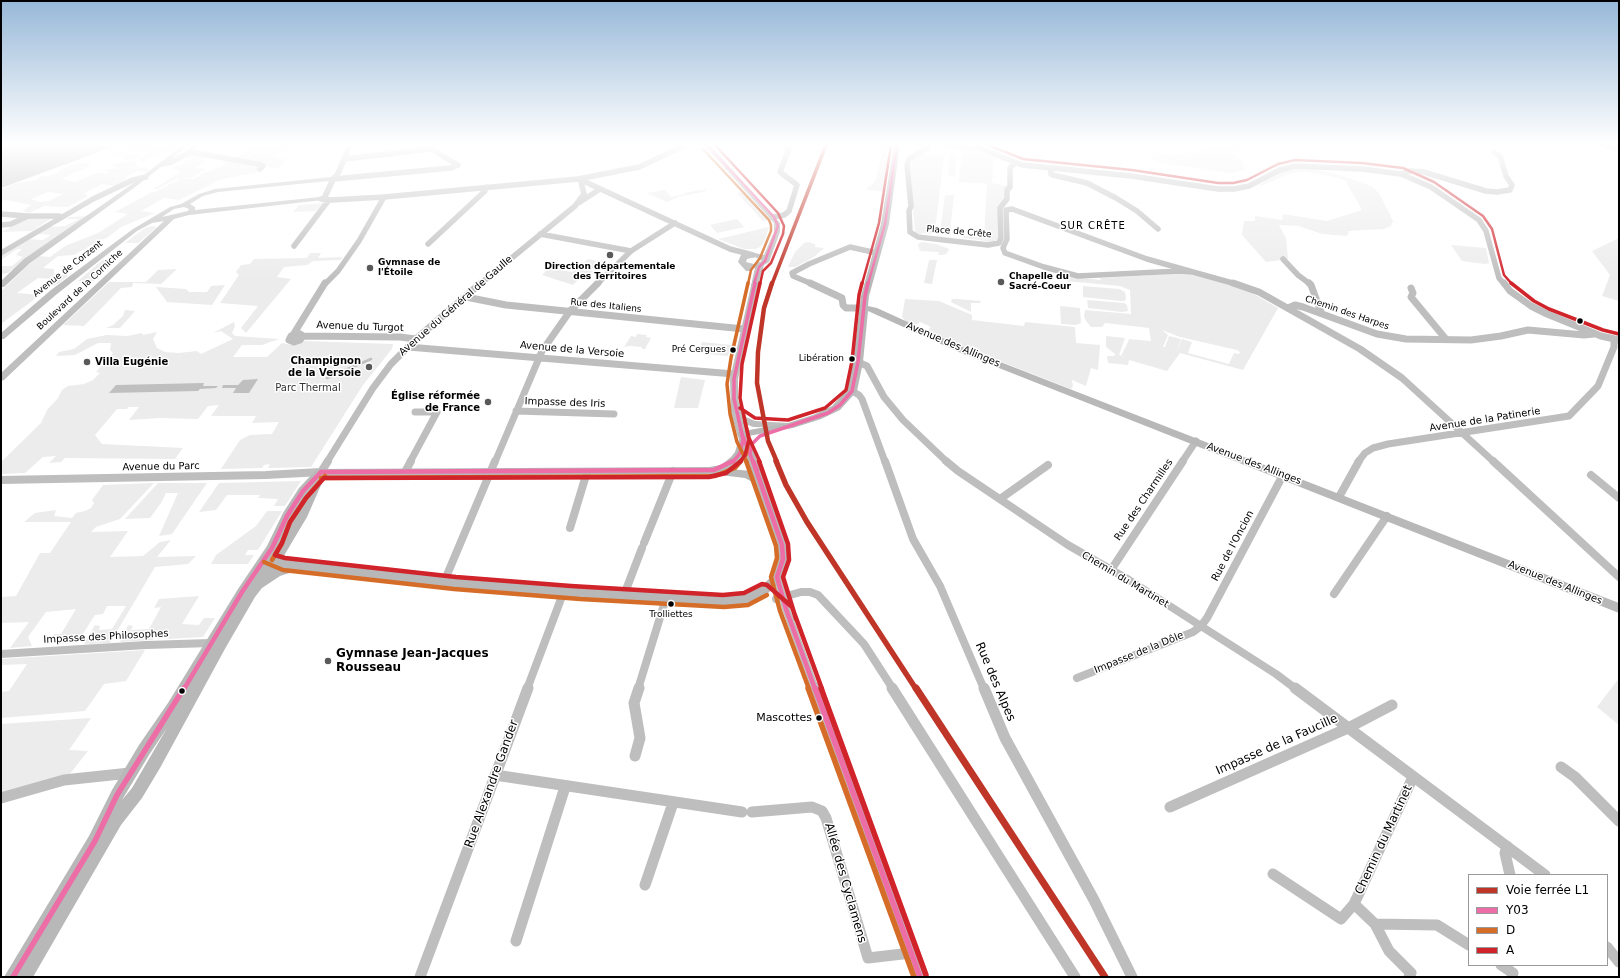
<!DOCTYPE html>
<meta charset="utf-8">
<style>
body{margin:0}
#map{position:relative;width:1620px;height:978px;overflow:hidden;background:#fff;font-family:"DejaVu Sans",sans-serif}
canvas{display:block}
.frame{position:absolute;inset:0;border:2px solid #000;pointer-events:none}
.legend{position:absolute;left:1468px;top:874px;width:140px;height:92px;box-sizing:border-box;background:#fff;border:1px solid #999;margin:0;padding:5px 7px;list-style:none;font-size:12px;color:#000}
.legend li{display:flex;align-items:center;gap:8px;height:20px}
.legend b{width:20px;border:1px solid #999}
</style>
<div id="map">
<canvas width="1620" height="978"></canvas>
<div class="frame"></div>
<ul class="legend">
<li><b style="height:5px;background:#bf3527"></b>Voie ferrée L1</li>
<li><b style="height:5px;background:#ed6da6"></b>Y03</li>
<li><b style="height:5px;background:#d56d29"></b>D</li>
<li><b style="height:5px;background:#d1232a"></b>A</li>
</ul>
</div>
<script>
const ctx = document.querySelector('canvas').getContext('2d');
ctx.lineJoin = 'round';
function fillPath(path, color) { ctx.fillStyle = color; ctx.fill(path, 'evenodd'); }
const poly = rows => new Path2D(rows.map(r => 'M' + r).join(''));
function stroke(path, color, width, dash) { ctx.strokeStyle = color; ctx.lineWidth = width; ctx.lineCap = dash ? 'butt' : 'round'; ctx.setLineDash(dash || []); ctx.stroke(path); }
function label(font, color, halo, rows, align = 'center') {
  ctx.font = font + ' "DejaVu Sans",sans-serif'; ctx.lineWidth = 3; ctx.setLineDash([]); ctx.textBaseline = 'middle'; ctx.strokeStyle = halo; ctx.fillStyle = color; for (const [text, x, y, turn = 0] of rows) {
    ctx.save(); ctx.translate(x, y); ctx.rotate((+turn || 0) * Math.PI / 180); ctx.textAlign = isNaN(turn) ? turn : align; if (halo) ctx.strokeText(text, 0, 0); ctx.fillText(text, 0, 0); ctx.restore();
  }
}
fillPath(poly([
 [135,145,184,145,180,148,161,153,143,162,139,158,154,150,146,148,136,149,129,153,140,155,137,158,123,161,120,161,125,158,110,154,129,149],
 [255,145,293,145,288,149,272,155,286,160,280,167,272,169,263,164,261,169,258,172,222,179,179,200,164,198,141,211,155,213,121,227,107,238,100,240,74,255,58,256,43,268,54,269,54,274,69,275,59,283,44,289,55,279,38,278,17,293,40,295,1,324,1,291,26,267,39,256,50,257,65,246,98,233,128,214,115,212,152,192,155,192,180,179,176,179,157,189,153,189,181,172,172,168,186,163,183,162,190,158,184,157,189,153,205,156,200,160,206,161,195,168,205,169,191,178,181,179,194,179,201,174,220,167],
 [884,145,891,146,884,192,869,190,867,189,867,188,874,183,876,179],
 [1220,145,1257,145,1258,146,1231,149,1234,155,1242,160,1245,170,1231,173,1167,164,1152,159,1153,153,1161,152,1171,156,1197,151],
 [962,147,979,149,997,158,997,160,993,160,992,183,1008,186,1004,200,999,206,999,238,997,241,986,243,986,241,964,238,964,236,984,237,987,184,959,182],
 [950,153,957,153,955,176,948,176],
 [921,155,944,156,936,222,933,234,921,233,920,235,915,232,910,168,912,160],
 [136,160,136,164,138,168,144,167,150,169,147,172,137,171,125,177,128,181,115,186,103,184,95,188,84,193,88,196,68,207,44,206,29,213,23,211,31,205,6,200,1,201,1,189,17,183,36,180,42,176,50,176,57,173,60,170,75,164,83,163,92,165,61,179,75,182,99,172,107,174,109,172,103,170,121,168,111,166,116,164],
 [48,192,63,194,49,201,39,202,31,199],
 [1309,168,1340,175,1371,186,1379,193,1393,221,1391,226,1384,229,1349,231,1347,236,1322,234,1299,226,1279,225,1286,238,1288,259,1266,262,1242,235,1244,221,1255,221,1255,216,1282,220,1283,214,1327,221,1362,210,1345,180,1326,175,1306,172,1297,172,1286,175,1261,186,1259,185,1287,169],
 [706,189,707,191,678,197,667,202,647,193,665,190,671,197,685,194,684,193],
 [743,192,767,219,768,221,763,221,737,193],
 [945,195,954,195,950,232,940,231],
 [323,203,316,211,293,212,299,205],
 [88,216,33,254,8,273,1,274,1,266,12,266,23,257,16,255,22,249,17,249,1,260,1,255,29,239,43,240,51,235,38,234,49,227,65,226,79,219,66,219,70,217],
 [28,218,52,218,32,231,1,232],
 [737,219,744,227,717,233,710,225],
 [151,226,155,226,156,228,138,243,125,243,145,228],
 [769,227,764,242,760,247,755,249,744,249,718,239],
 [1619,238,1619,301,1602,296,1610,275,1592,251],
 [808,242,815,244,815,247,824,248,814,257,795,267,789,267,788,266,795,252,804,243],
 [922,242,936,244,949,249,949,250,946,254,942,255,938,255,939,252,919,251,921,249,919,249,918,244],
 [1451,245,1486,248,1489,263,1485,264,1462,261],
 [310,253,321,253,318,258,343,257,340,260,313,261,307,265,284,267,277,277,291,279,246,333,241,328,258,306,220,303,239,275,236,272,241,265,250,264,254,259,307,258],
 [104,259,109,260,106,263,112,264,94,281,78,281],
 [588,259,597,261,594,264,605,267,603,269,594,267,590,271,593,271,584,280,579,279,573,285,542,275,549,268,572,272],
 [929,260,937,260,932,284,924,283],
 [177,269,161,284,133,283,132,287,121,288,84,326,63,325,109,282,146,282,158,270],
 [1187,273,1230,283,1245,289,1278,308,1243,370,1180,353,1167,371,1129,360,1128,365,1108,363,1107,356,1114,356,1115,354,1106,347,1106,336,1125,338,1119,355,1125,357,1121,356,1129,340,1128,339,1151,341,1149,328,1105,323,1102,327,1091,327,1086,321,1084,316,1085,310,1131,314,1130,290,1120,286,1066,281,1071,277,1101,280,1100,278],
 [1162,330,1180,337,1237,350,1240,352,1239,354,1234,353,1229,364,1188,353,1192,342,1182,339,1177,351,1181,339,1169,336,1165,347,1163,347,1168,335],
 [225,285,212,305,167,302,156,287,186,289,189,292,207,292,211,286],
 [1083,286,1119,289,1125,292,1126,298,1125,301,1121,301,1083,297],
 [905,299,939,301,972,315,972,320,1024,326,1025,322,1075,327,1076,343,1100,345,1098,370,1091,368,1086,386,1072,380,1073,386,1071,389,961,346,927,331,931,327,920,322,915,326,905,321,902,317],
 [952,299,957,299,981,301,980,303,971,303,971,312,951,302],
 [1087,300,1124,303,1127,305,1128,311,1122,312,1088,308],
 [1060,306,1080,308,1081,323,1076,325,1061,324],
 [125,310,135,311,120,328,106,328,113,325,123,316],
 [234,322,235,326,232,333,235,336,279,339,262,345,242,345,233,357,267,357,282,343,293,345,304,341,393,344,392,349,363,385,311,467,268,468,270,464,264,465,262,468,221,469,240,440,250,435,272,434,279,422,252,423,256,416,211,416,219,405,208,406,198,419,160,418,129,420,139,407,128,407,127,409,117,409,95,435,102,444,183,448,175,459,65,458,61,462,49,463,56,456,43,457,25,473,1,474,1,462,41,423,47,410,58,398,62,390,68,386,84,384,93,380,100,373,96,372,113,353,110,350,111,343,98,343,75,355,56,356,59,352,74,349,87,339,107,335,127,336,142,333,143,335,157,332,153,339,157,348,165,352,179,353,197,351,201,354,233,339,221,331,213,333],
 [637,334,647,335,646,337,651,338,645,349,642,349,642,347,629,346,624,347,631,336,636,337],
 [702,342,732,345,728,356,698,353],
 [681,377,705,380,698,408,674,408],
 [301,481,285,506,274,506,278,499,258,498,260,495,227,495,216,510,199,512,219,483],
 [154,483,120,519,96,527,91,532,128,531,110,557,143,556,160,542,171,540,157,557,196,556,188,564,155,567,110,643,84,644,95,625,100,626,99,630,112,629,126,606,107,606,103,614,95,615,77,643,48,644,54,634,61,634,76,609,46,612,28,637,32,646,10,648,29,622,1,623,1,597,16,596,40,553,50,553,71,522,24,522,35,513,56,510,54,516,72,518,76,513,85,511,91,508,94,503,92,500,103,485],
 [158,483,207,483,172,534,159,536,178,493,166,493,161,503,150,518,125,519],
 [267,511,282,511,258,550,248,550,245,555,254,555,248,564,211,564,216,555,256,526],
 [199,596,182,624,199,625,204,618,215,618,203,637,168,639,170,635,155,636,153,640,120,642,128,625,133,626,131,630,149,629,161,607,154,608,159,599],
 [145,650,126,681,104,684,85,711,1,718,1,692,9,691,27,664,1,665,1,659],
 [1619,678,1619,725,1597,707],
 [91,718,69,750,88,751,69,775,1,793,1,724]
]), '#ececec');
fillPath(poly([
 [1,145,118,145,1,188],
 [258,379,249,393,233,393,236,388,222,388,223,385,238,385,243,380],
 [204,383,203,386,218,386,216,388,200,389,198,391,109,393,116,385]
]), '#bfbfbf');
stroke(poly([
 [327,378,371,359]
]), '#bfbfbf', 2.5);
stroke(poly([
 [928,145,926,149,909,159,907,165,911,206,909,211,910,232,918,237,988,245,999,243,1001,238,1000,208,1007,199,1007,190,1010,187,1010,168,1015,163],
 [948,145,980,148,1022,165,1131,176,1218,189,1234,189,1249,186,1280,170,1295,166,1362,169,1401,174,1431,187,1479,220,1486,231,1499,278,1504,284],
 [1604,145,1619,149],
 [190,152,259,164,263,166,260,169],
 [162,164,171,162,190,152,193,145],
 [1050,168,1051,174,1053,175,1087,183,1116,198,1137,211,1158,229],
 [1401,174,1410,171,1424,172,1486,191,1497,192,1510,190,1512,185,1506,176,1500,156,1494,152],
 [333,179,451,168,458,165,431,149,344,159],
 [579,179,730,249,753,255],
 [321,199,331,200,384,197,578,179,639,167,686,145],
 [580,202,600,189],
 [1012,209,1147,259,1193,272,1179,271,1078,276,1044,267,1005,253,1003,248,1007,239,1006,210,1012,209],
 [1,214,27,216],
 [774,217,784,215,789,211,797,185,780,172,789,149,784,145],
 [1,225,11,224,28,216,59,216],
 [540,234,631,251],
 [428,244,485,191,487,187],
 [294,246,328,201],
 [1,253,93,199,133,180,146,177],
 [1283,259,1298,275,1310,284],
 [1193,272,1236,284],
 [325,284,338,271,359,241,384,197],
 [480,284,575,206,584,194,581,182],
 [597,284,631,251,675,223],
 [812,284,793,276,792,273,809,264,850,247,877,253]
]), '#bebebe', 5.5);
stroke(poly([
 [810,283,842,298,843,305,846,308,863,308],
 [1233,283,1259,292,1360,349,1402,378,1494,462],
 [1309,283,1311,285,1321,312],
 [1504,283,1510,291,1531,306,1547,314,1601,336,1619,340],
 [1411,288,1413,293,1411,297,1445,338],
 [466,297,506,305,744,329],
 [1288,308,1295,305,1303,307,1377,334,1406,339,1471,340,1501,336,1528,330,1584,335,1594,334],
 [300,334,303,336,300,340,294,342,289,340,291,336,300,334],
 [293,335,325,283],
 [303,336,400,337,416,339],
 [408,347,734,374],
 [858,362,867,366,884,397,903,420,947,462],
 [852,391,859,395,862,399,885,462],
 [516,411,614,414],
 [327,462,373,388,391,364,416,339,481,283],
 [410,462,437,412,415,412],
 [495,462,542,351,570,311,598,283],
 [1182,462,1196,441],
 [1358,462,1365,453,1373,448,1388,444,1569,416,1598,386,1614,347,1614,339]
]), '#bebebe', 7);
stroke(poly([
 [885,461,913,539,940,586,984,689],
 [946,461,958,471,1068,545,1129,580,1276,674,1296,689],
 [1493,461,1619,577],
 [405,472,411,461],
 [1591,475,1619,498],
 [1,480,266,475,321,472,328,461],
 [1339,497,1359,461],
 [1000,499,1048,465],
 [570,528,587,472],
 [644,543,673,471],
 [1111,570,1183,461],
 [777,577,786,609,815,689],
 [444,582,495,461],
 [1334,594,1387,516],
 [624,595,642,548],
 [776,599,801,592,810,592,818,595,864,644,893,689],
 [1,654,146,645,211,643],
 [1077,678,1193,632,1201,626,1207,618,1283,475],
 [527,689,564,591],
 [638,689,666,598]
]), '#bebebe', 8);
stroke(poly([
 [815,688,920,977],
 [892,688,1075,977],
 [984,688,1005,738,1094,900,1132,977],
 [1295,688,1545,875],
 [635,756,640,738,634,703,639,688],
 [1561,767,1575,777,1619,821],
 [495,775,742,812],
 [1,798,64,780,130,773],
 [1170,807,1348,728,1392,705],
 [752,812,812,807,822,811,826,818,868,958,911,953],
 [1507,846,1505,853,1510,875],
 [1273,874,1341,919,1354,904],
 [645,885,673,803],
 [1375,924,1437,925,1469,945],
 [516,941,565,787],
 [1607,947,1619,962],
 [1501,965,1513,973,1512,977],
 [420,977,528,688],
 [1409,977,1411,973,1389,951,1375,924,1354,904,1413,777]
]), '#bebebe', 11);
fillPath(poly([
 [183,145,189,145,135,187,30,263,4,287,1,287,1,281,24,259,131,185,183,145],
 [347,145,353,145,341,174,336,180,328,197,323,200,189,215,174,219,4,380,1,381,1,373,164,221,152,223,137,231,57,294,4,339,1,339,1,333,51,290,133,229,170,207,181,204,199,194,215,189,331,177,335,173,347,145],
 [329,181,322,196,320,197,195,210,195,207,190,204,203,196,218,192,329,181],
 [184,207,189,209,188,211,162,217,174,209,184,207],
 [704,145,710,145,780,223,780,232,769,262,764,265,759,281,738,379,738,399,742,413,746,417,755,421,788,423,793,426,791,428,753,427,744,423,747,434,745,436,739,436,737,434,731,413,730,379,755,268,752,268,752,271,746,271,738,262,741,255,755,253,764,255,774,232,774,223,704,145],
 [755,257,762,261,754,264,746,262,747,259,755,257]
]), '#bebebe');
fillPath(poly([
 [894,145,900,145,889,224,869,296,868,306,877,308,967,349,1619,603,1619,613,961,353,868,311,863,362,857,391,840,410,821,419,793,428,748,436,765,481,789,552,785,573,778,584,767,594,746,604,723,606,580,598,455,588,299,570,280,576,262,588,255,597,226,647,160,768,142,798,121,825,33,977,4,977,89,836,112,790,139,745,168,703,238,589,267,546,283,513,299,488,317,469,709,467,721,465,731,457,735,452,739,439,737,434,738,432,788,423,813,415,832,406,847,390,853,362,861,296,881,224,894,145],
 [745,454,751,471,730,469,739,463,745,454],
 [712,474,745,478,754,483,777,552,773,572,770,578,759,588,744,594,723,596,580,588,455,578,282,559,307,517,325,476,712,474],
 [304,498,296,516,284,536,292,517,304,498],
 [167,728,132,788,122,800,149,755,167,728]
]), '#b8b8b8');
stroke(poly([
 [707,145,774,217,778,226,765,261,759,267,754,284],
 [868,284,885,224,897,145]
]), '#ed6da6', 2.5);
stroke(poly([
 [733,462,740,453,743,440,738,417],
 [753,462,742,434,734,399,734,379,755,283],
 [753,462,750,453,752,444,760,436,828,413,840,405,852,391,858,362,865,296,868,283]
]), '#ed6da6', 3.5);
stroke(poly([
 [753,461,757,471],
 [753,461,782,545,783,559,777,577,786,609,815,689],
 [321,472,714,470,733,461],
 [184,689,242,592,272,548,287,516,303,491,321,472]
]), '#ed6da6', 4.5);
stroke(poly([
 [815,688,920,977],
 [13,977,95,841,117,795,184,688]
]), '#ed6da6', 5.5);
stroke(poly([
 [703,149,769,220,771,225,771,231,760,258,751,270,748,284]
]), '#d56d29', 2.5);
stroke(poly([
 [740,462,746,455,749,440,744,416],
 [747,462,737,442,730,414,727,384,731,358,748,283]
]), '#d56d29', 3.5);
stroke(poly([
 [746,461,776,546,777,558,771,577,780,611,809,689],
 [321,478,715,476,735,468,741,461],
 [272,560,282,543,290,522,306,498,325,476],
 [264,562,283,570,454,589,580,599,724,607,748,605,767,595]
]), '#d56d29', 4.5);
stroke(poly([
 [808,688,914,977]
]), '#d56d29', 5.5);
stroke(poly([
 [715,145,778,213,784,226,783,234,771,263,763,271,760,284],
 [988,145,1023,159,1132,170,1218,183,1233,183,1247,180,1278,164,1295,160,1362,163,1403,168,1434,182,1483,216,1492,229,1504,275,1512,284],
 [862,284,879,223,891,145]
]), '#d1232a', 2.5);
stroke(poly([
 [1511,283,1534,301,1549,309,1603,330,1619,334],
 [740,408,755,418,788,420,825,408,846,390,852,361,859,295,862,283],
 [745,422,749,438,760,462],
 [740,462,745,455,749,440,740,398,742,364,760,283]
]), '#d1232a', 3.5);
stroke(poly([
 [741,461,726,473,709,477,324,478,306,498,290,522,282,543,275,555,285,558,456,577,571,586,723,595,744,593,762,584,767,585,792,607,822,689],
 [759,461,788,544,789,560,783,577,796,619]
]), '#d1232a', 4.5);
stroke(poly([
 [821,688,926,975]
]), '#d1232a', 5.5);
stroke(poly([
 [772,284,826,145]
]), '#bf3527', 3.5);
stroke(poly([
 [772,283,764,308,758,352,757,383,768,441,777,462]
]), '#bf3527', 4.5);
stroke(poly([
 [776,461,786,485,807,522,916,689]
]), '#bf3527', 5.5);
stroke(poly([
 [916,688,1105,977]
]), '#bf3527', 7);
const sky = ctx.createLinearGradient(0, 0, 0, 282);
sky.addColorStop(0, '#97b8d8');
sky.addColorStop(0.51, '#fff');
sky.addColorStop(1, '#ffffff00');
ctx.fillStyle = sky;
ctx.fillRect(0, 0, 1620, 282);
for (const [x, y, r, color] of [
 [610,255,4,"#595959"],
 [370,268,4,"#595959"],
 [1001,282,4,"#595959"],
 [1580,321,3.5,"#000"],
 [733,350,3.5,"#000"],
 [852,359,3.5,"#000"],
 [87,362,4,"#595959"],
 [369,367,4,"#595959"],
 [488,402,4,"#595959"],
 [671,604,3.5,"#000"],
 [328,661,4,"#595959"],
 [182,691,3.5,"#000"],
 [819,718,3.5,"#000"]
]) { const dot = new Path2D(); dot.arc(x, y, r, 0, 2 * Math.PI); ctx.fillStyle = color; ctx.fill(dot); stroke(dot, '#fff', 1.5); }
label('9px', '#000', '#fff', [
 ["Place de Crête",959,232,5],
 ["Avenue de Corzent",68,269,-38],
 ["Boulevard de la Corniche",80,290,-43],
 ["Rue des Italiens",606,306,6],
 ["Chemin des Harpes",1347,313,19]
]);
label('bold 9px', '#000', '#fff', [
 ["Gymnase de",378,263],
 ["l'Étoile",378,273],
 ["Direction départementale",610,267,"center"],
 ["des Territoires",610,277,"center"],
 ["Chapelle du",1009,277],
 ["Sacré-Coeur",1009,287]
], 'left');
label('9px', '#000', '#fff', [
 ["Pré Cergues",726,350],
 ["Libération",844,359],
 ["Trolliettes",671,615,"center"]
], 'right');
ctx.letterSpacing = '1px';
label('10px', '#000', '#fff', [
 ["SUR CRÊTE",1093,226]
]);
ctx.letterSpacing = '0px';
label('10px', '#000', '#fff', [
 ["Avenue du Général de Gaulle",456,306,-41],
 ["Avenue du Turgot",360,327,2],
 ["Avenue des Allinges",953,345,23],
 ["Avenue de la Versoie",572,350,5],
 ["Impasse des Iris",565,403,2],
 ["Avenue de la Patinerie",1485,420,-9],
 ["Avenue des Allinges",1254,464,21],
 ["Avenue du Parc",161,467,-1],
 ["Rue des Charmilles",1144,500,-56],
 ["Rue de l'Oncion",1233,546,-62],
 ["Chemin du Martinet",1125,580,31],
 ["Avenue des Allinges",1555,583,22],
 ["Impasse des Philosophes",106,637,-3],
 ["Impasse de la Dôle",1139,653,-22]
]);
label('bold 10px', '#000', '#fff', [
 ["Champignon",361,361],
 ["de la Versoie",361,373],
 ["Villa Eugénie",95,362,"left"],
 ["Église réformée",480,396],
 ["de France",480,408]
], 'right');
label('10px', '#333', '#fff', [
 ["Parc Thermal",308,388]
]);
label('11px', '#000', '#fff', [
 ["Mascottes",812,718]
], 'right');
label('bold 12px', '#000', '#fff', [
 ["Gymnase Jean-Jacques",336,654],
 ["Rousseau",336,668]
], 'left');
label('12px', '#000', '#fff', [
 ["Rue des Alpes",995,682,67],
 ["Impasse de la Faucille",1277,745,-24],
 ["Rue Alexandre Gander",492,784,-70],
 ["Chemin du Martinet",1384,840,-65],
 ["Allée des Cyclamens",845,883,74]
]);
</script>
